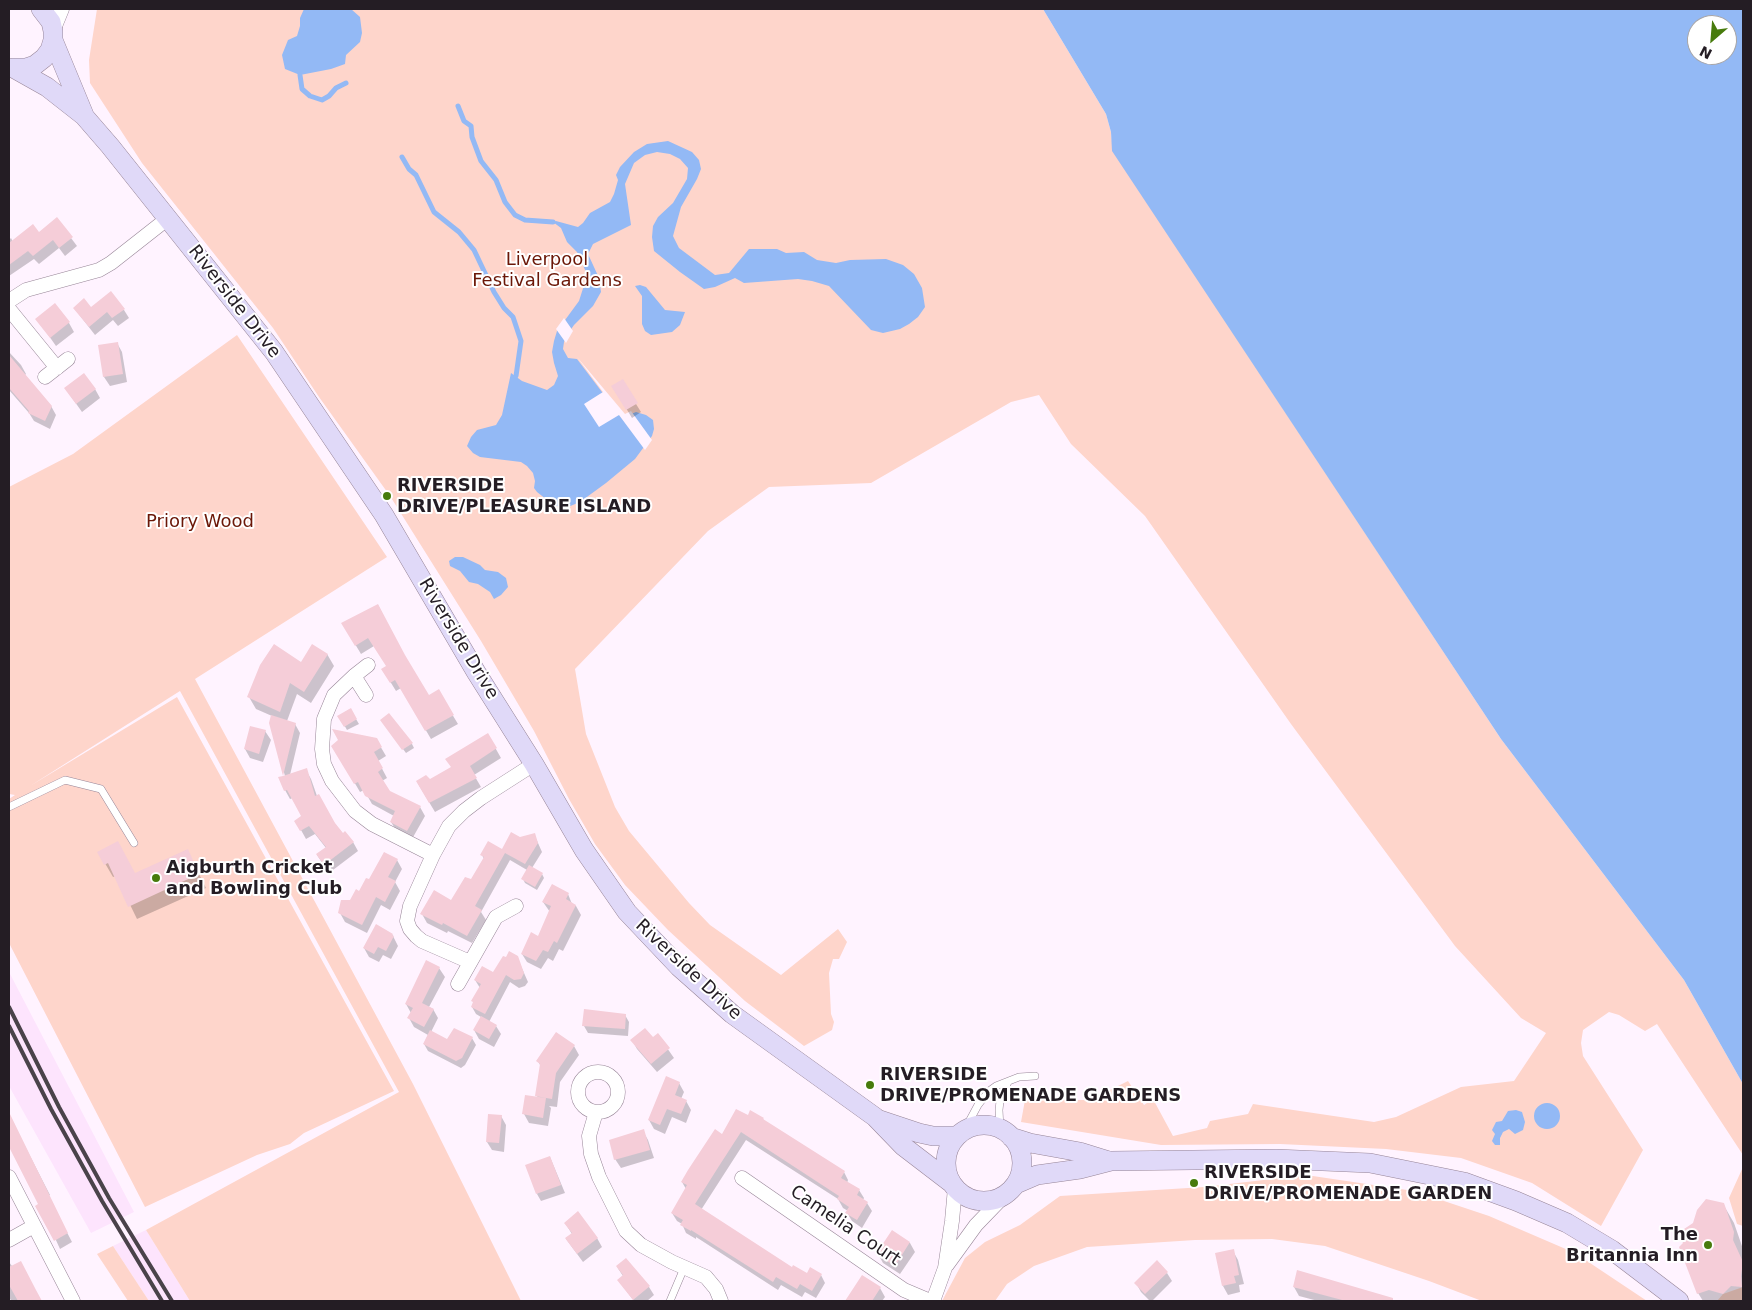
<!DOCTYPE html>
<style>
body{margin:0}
#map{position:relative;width:1752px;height:1310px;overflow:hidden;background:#fff3ff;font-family:"DejaVu Sans",sans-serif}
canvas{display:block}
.frame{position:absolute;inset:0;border:10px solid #241d24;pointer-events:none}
.north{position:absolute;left:1687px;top:15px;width:50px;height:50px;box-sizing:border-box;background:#fff;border:1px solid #a7a5a7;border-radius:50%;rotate:207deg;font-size:14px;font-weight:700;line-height:20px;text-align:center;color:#241d24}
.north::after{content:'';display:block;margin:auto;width:18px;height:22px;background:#477b0c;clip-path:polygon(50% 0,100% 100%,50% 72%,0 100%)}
</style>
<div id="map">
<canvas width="1752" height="1310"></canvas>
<div class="frame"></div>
<div class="north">N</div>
</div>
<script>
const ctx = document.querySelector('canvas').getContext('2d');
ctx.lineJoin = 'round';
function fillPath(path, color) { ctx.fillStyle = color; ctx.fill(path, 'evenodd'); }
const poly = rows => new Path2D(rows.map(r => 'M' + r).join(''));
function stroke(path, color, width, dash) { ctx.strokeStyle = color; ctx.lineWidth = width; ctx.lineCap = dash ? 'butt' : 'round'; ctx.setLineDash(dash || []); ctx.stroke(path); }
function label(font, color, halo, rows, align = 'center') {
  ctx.font = font + ' "DejaVu Sans",sans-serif'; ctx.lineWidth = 4; ctx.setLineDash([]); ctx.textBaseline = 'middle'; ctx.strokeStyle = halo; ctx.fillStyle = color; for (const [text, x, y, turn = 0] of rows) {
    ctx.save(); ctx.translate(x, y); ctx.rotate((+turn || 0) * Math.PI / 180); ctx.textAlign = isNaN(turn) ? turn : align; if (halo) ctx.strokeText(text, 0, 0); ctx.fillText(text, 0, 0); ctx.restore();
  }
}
fillPath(poly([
 [9,972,134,1212,91,1233,9,1086],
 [146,1230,190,1301,149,1301,113,1246]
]), '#fde4fd');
fillPath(poly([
 [97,9,1043,9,1106,114,1111,132,1113,151,1501,739,1684,980,1743,1084,1743,1155,1657,1024,1645,1031,1619,1015,1609,1012,1583,1030,1581,1043,1583,1056,1643,1150,1601,1226,1532,1183,1461,1158,1386,1149,1280,1144,1161,1145,1021,1122,1025,1100,1090,1100,1128,1081,1144,1105,1153,1099,1173,1136,1207,1128,1210,1121,1248,1114,1253,1104,1374,1122,1396,1117,1461,1087,1514,1081,1546,1033,1521,1018,1455,946,1291,724,1145,516,1071,444,1039,395,1011,402,871,483,769,487,708,531,575,669,586,734,615,807,629,831,689,903,710,925,781,975,838,929,847,942,839,959,833,959,829,973,831,1014,834,1022,832,1030,804,1046,745,1001,668,930,625,885,595,844,569,799,534,731,481,641,390,496,319,397,273,328,142,163,90,83,89,60],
 [237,335,387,557,195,679,413,1084,521,1301,190,1301,146,1230,399,1092,180,691,30,786,177,697,394,1091,304,1133,290,1144,257,1155,145,1207,9,943,9,799,15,795,9,794,9,487,73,454],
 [1743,1167,1743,1226,1737,1224,1729,1198],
 [1306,1175,1414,1191,1489,1216,1575,1253,1647,1301,1482,1301,1429,1281,1325,1246,1272,1239,1195,1240,1087,1247,1034,1266,1007,1284,995,1301,942,1301,965,1258,985,1242,1020,1225,1060,1196,1204,1187],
 [113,1246,149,1301,128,1301,97,1254],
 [1743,1287,1743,1301,1717,1301,1723,1294]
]), '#fed5cb');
fillPath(poly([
 [304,9,351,9,360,17,362,33,360,42,346,55,345,64,331,69,300,75,285,69,282,55,288,40,297,36,300,26,300,18],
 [1043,9,1743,9,1743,1084,1684,980,1501,739,1112,151,1111,132,1106,114],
 [1697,25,1727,25,1727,55,1697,55],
 [668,141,692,152,699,160,701,169,697,179,681,207,673,236,679,248,715,275,729,273,749,249,777,249,786,253,804,252,817,260,836,263,850,260,886,259,903,265,914,274,922,288,925,307,918,317,909,324,900,329,883,333,871,330,829,286,812,281,798,279,744,283,735,278,715,287,704,289,680,272,654,251,652,237,653,226,658,217,673,203,687,179,688,168,680,159,670,154,657,152,645,155,634,163,625,184,631,225,593,244,588,254,599,278,601,292,593,306,574,325,567,335,564,342,563,349,568,358,577,359,602,392,624,417,636,412,646,415,653,420,654,429,652,436,635,459,606,483,580,502,568,507,559,507,551,503,537,492,534,488,535,481,533,473,527,466,521,462,480,457,473,453,467,446,471,437,477,430,496,425,502,415,511,373,522,381,547,390,554,385,558,376,554,363,552,352,554,341,557,331,579,301,586,279,586,272,577,252,567,242,561,228,553,222,556,221,578,227,583,223,590,213,610,202,614,194,618,180,616,175,620,167,634,152,647,144],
 [640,285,646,287,665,310,685,312,680,325,672,332,651,335,645,331,642,324,642,296,635,286],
 [455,557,463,557,480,565,485,570,498,572,506,578,508,587,501,595,494,599,490,592,478,584,469,582,460,571,450,566,449,561],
 '1534 1116a13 13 0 1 1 26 0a13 13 0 1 1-26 0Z',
 [1516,1110,1522,1112,1525,1122,1523,1130,1515,1134,1509,1129,1503,1132,1500,1138,1500,1145,1495,1145,1492,1141,1495,1134,1492,1130,1496,1122,1502,1121,1508,1111]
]), '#93b9f5');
fillPath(poly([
 [564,318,573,331,566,343,556,329],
 [577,357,625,414,631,411,652,440,645,450,619,415,599,427,584,404,603,392]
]), '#fff3ff');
fillPath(poly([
 [39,233,71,238,77,246,65,256,59,248,39,264,34,259,9,276,9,240,11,238,13,242],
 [74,308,124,310,129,318,118,326,113,320,95,335],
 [37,319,69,323,74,332,56,346],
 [117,343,122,352,127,382,110,386,104,377],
 [9,352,21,365,26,374,25,375,51,406,56,415,50,429,34,421,29,413,9,390],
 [65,388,95,389,100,398,82,412],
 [618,395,636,404,641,412,632,418],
 [378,605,408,663,429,697,438,691,458,724,431,739,401,688,396,691,383,670,388,667,374,646,361,654,343,624],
 [327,654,334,666,311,703,297,694,287,721,295,724,300,733,290,775,306,770,311,779,317,796,335,824,343,834,353,842,358,851,329,873,317,855,326,848,315,834,306,839,296,821,303,817,293,798,290,799,285,790,285,776,270,723,272,716,256,709,249,697,301,663],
 [350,709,359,724,347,730,339,716],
 [389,715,412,744,414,748,406,753,384,724],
 [265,731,271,740,263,762,250,758,245,749],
 [488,735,501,758,474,775,481,787,435,812,417,782,429,781,452,767],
 [376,739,386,756,378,761,387,778,382,781,389,792,420,807,425,816,412,839,396,830,391,822,394,816,372,804,364,790,360,792,333,746],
 [534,834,542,852,532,868,542,874,544,878,537,890,525,883,523,879,527,870,510,860,481,912,486,920,472,943,448,931,447,933,427,923,422,914,452,901,471,881,484,859,482,855,503,851,520,838],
 [187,850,206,888,137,919,116,876,113,877,99,853,135,874],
 [397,860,402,869,395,882,400,891,390,910,381,905,367,933,345,922,340,913,370,880],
 [568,894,572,904,576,906,581,915,563,951,559,949,553,961,548,958,541,969,527,962,522,954,538,938,550,912,543,902],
 [392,934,398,946,391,959,383,955,379,962,369,957,364,948],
 [517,957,528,982,525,986,519,988,510,982,489,1022,496,1026,501,1034,494,1047,479,1039,474,1030,481,1017,476,1014,472,1007,480,988,475,980,493,974],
 [426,962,439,968,445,977,429,1007,433,1009,438,1018,431,1032,448,1041,472,1038,476,1045,465,1065,461,1068,428,1051,424,1044,428,1035,414,1027,409,1018,411,1013,406,1004],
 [625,1015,629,1022,628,1036,588,1033,584,1026],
 [658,1035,674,1058,657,1072,637,1049,632,1040,653,1039],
 [574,1046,579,1055,560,1082,557,1107,549,1106,551,1108,548,1126,529,1123,524,1114,538,1098,537,1096,541,1067,538,1061],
 [679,1083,684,1092,681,1099,686,1101,691,1110,686,1123,672,1117,665,1134,654,1129,649,1120],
 [9,1115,50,1195,48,1196,72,1242,60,1249,40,1205,9,1145],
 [501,1116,506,1125,504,1152,492,1150,487,1142],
 [748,1117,763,1119,765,1122,844,1172,848,1180,847,1183,859,1190,864,1198,863,1200,867,1203,872,1211,862,1228,852,1221,847,1213,848,1211,843,1208,838,1199,746,1140,701,1210,793,1269,807,1275,821,1275,825,1283,816,1298,805,1292,802,1297,781,1285,778,1290,696,1237,696,1239,686,1233,682,1224,677,1221,672,1213,686,1189,682,1182,723,1136],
 [643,1131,648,1140,654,1158,621,1168,615,1159],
 [550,1157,565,1193,541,1201,537,1194],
 [1723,1204,1734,1223,1743,1249,1743,1301,1703,1301,1698,1293,1694,1224],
 [565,1223,597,1238,602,1247,583,1262,566,1239,572,1234],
 [892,1232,910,1243,915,1252,900,1274,883,1263,878,1254],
 [1233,1251,1238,1260,1244,1284,1239,1285,1240,1292,1228,1295,1223,1286],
 [9,1262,12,1266,25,1271,41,1301,12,1301,10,1299,9,1300],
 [617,1267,649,1287,654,1295,647,1301,634,1301,618,1280,623,1276],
 [1167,1273,1172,1281,1152,1301,1150,1301,1141,1292,1136,1283],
 [1294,1287,1377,1294,1381,1301,1318,1301,1299,1296],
 [880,1288,885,1297,882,1301,849,1301,848,1299]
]), '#0003');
stroke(poly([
 [300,75,302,89,310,96,322,100,329,96,336,88,346,83],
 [458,106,464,121,471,126,472,137,481,161,496,180,505,202,515,215,525,220,553,222],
 [402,157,409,169,416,175,434,212,459,232,474,250,494,292,504,308,513,317,521,341,516,376]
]), '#93b9f5', 5);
fillPath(poly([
 [57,217,73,237,59,248,53,240,33,256,28,251,9,265,9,243,33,224,39,232],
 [111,291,125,309,112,318,107,312,89,327,73,308,84,298,91,307],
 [55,303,70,322,50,338,35,319],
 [118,342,123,374,103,377,98,345],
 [9,355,52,406,45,421,28,413,29,411,9,388],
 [84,373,96,389,76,404,64,388],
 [623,379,638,403,626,410,611,386],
 [378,604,405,655,429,695,439,689,454,715,425,731,395,680,390,683,381,669,386,666,368,638,355,646,341,623],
 [274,644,301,662,312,644,328,654,304,692,290,683,280,712,247,697,260,665],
 [351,708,357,719,344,727,337,716],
 [389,713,413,743,402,750,380,720],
 [271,715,296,723,283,776,307,768,315,796,319,794,335,823,343,833,345,831,354,842,324,865,316,854,326,847,309,826,300,831,294,821,301,816,287,790,284,791,278,777,283,776,269,723],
 [250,726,266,730,259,754,244,749],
 [332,729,377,738,382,747,374,752,383,768,378,772,390,791,421,806,407,831,390,822,395,811,365,796,358,782,354,784,331,746,338,740],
 [488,733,497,748,470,766,477,778,429,803,416,781,426,775,430,779,451,767,445,759],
 [511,832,520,837,535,833,538,843,525,864,505,853,475,906,482,910,467,936,443,923,442,925,420,914,434,890,451,900,465,877,471,879,484,857,480,855,488,841,502,849],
 [118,841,135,873,188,849,199,874,128,907,108,863,104,865,97,852],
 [384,852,398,859,388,877,396,881,385,902,376,897,362,925,338,913,341,900,350,900,356,889,359,891,366,878,369,879],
 [529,865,543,873,535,887,521,879],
 [552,884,569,893,566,899,576,905,557,943,554,941,548,952,543,950,536,961,521,954,531,932,538,936,551,906,542,902],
 [376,924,393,934,392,935,394,936,386,951,378,947,374,954,363,948],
 [509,951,518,956,524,973,521,979,514,980,506,975,485,1014,471,1007,473,1002,471,1001,481,984,474,980,482,966,493,972,503,956,506,957],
 [426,960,440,967,422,1003,434,1009,424,1027,407,1018,413,1008,405,1004],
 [584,1009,626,1014,625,1029,582,1026],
 [481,1016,497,1025,489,1039,473,1030],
 [454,1028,473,1037,462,1058,456,1061,423,1044,430,1030,447,1039],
 [645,1028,653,1037,658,1033,670,1048,651,1064,630,1040],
 [556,1032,575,1045,556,1073,552,1099,535,1096,540,1064,536,1061],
 [666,1076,680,1082,675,1095,687,1100,681,1114,667,1109,660,1125,648,1120],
 [525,1095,546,1098,543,1118,522,1114],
 [736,1109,748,1115,750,1110,764,1118,763,1119,845,1171,841,1178,860,1189,857,1195,868,1202,857,1220,845,1213,849,1207,837,1199,839,1196,741,1132,719,1166,695,1204,792,1267,793,1265,807,1273,810,1267,822,1274,812,1291,800,1284,797,1289,776,1277,773,1282,691,1230,691,1231,680,1225,683,1220,671,1213,687,1185,681,1182,688,1170,715,1129,722,1134],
 [9,1112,68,1233,54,1241,35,1206,38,1204,9,1147],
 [488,1114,502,1115,499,1143,486,1142],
 [644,1129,650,1150,614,1160,609,1140],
 [550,1156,561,1185,536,1194,525,1165],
 [1706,1199,1724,1203,1734,1232,1733,1240,1743,1262,1741,1276,1742,1287,1731,1286,1723,1294,1709,1290,1697,1294,1679,1247,1683,1243,1678,1233,1693,1223,1697,1210],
 [578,1211,598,1238,577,1254,565,1238,572,1233,564,1223],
 [892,1230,910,1242,895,1266,876,1254],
 [1234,1249,1239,1275,1234,1276,1236,1283,1222,1286,1215,1253],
 [626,1258,650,1286,633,1300,617,1280,623,1275,616,1266],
 [1157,1260,1168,1272,1145,1294,1134,1283],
 [21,1261,36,1290,42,1301,18,1301,9,1285,9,1267],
 [1297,1270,1393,1298,1393,1301,1346,1301,1293,1287],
 [862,1275,881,1287,872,1301,845,1301]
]), '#f5cdd8');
const lane = poly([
 [9,807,65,780,101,789,134,843],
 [1000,1129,999,1110,1000,1101,1008,1082],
 [964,1131,978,1105,989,1091,996,1086,1019,1077,1035,1076],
 [670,1301,684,1268]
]);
const street = poly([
 [53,31,62,9],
 [9,301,26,290,99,270,111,263,167,219],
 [9,309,57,368],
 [45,377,68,359],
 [354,676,334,695,324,719,322,749,324,764,332,781,355,811,372,824,433,855],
 [366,695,354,676,368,665],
 [470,962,422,941,416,936,410,929,407,921,410,906,433,855,449,826,464,811,481,798,534,764],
 [458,984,496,917,516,906],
 '578 1092a20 20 0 1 1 40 0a20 20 0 1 1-40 0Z',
 [596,1112,589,1136,591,1154,599,1177,626,1231,641,1245,672,1262,706,1277,716,1289,721,1301],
 [9,1177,73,1301],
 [742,1178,904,1290,930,1301],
 [9,1240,34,1226],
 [947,1265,976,1225,1003,1197],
 [933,1301,945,1268,952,1221,955,1188]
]);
const secondary = poly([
 [53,40,84,115],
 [12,68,26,68,35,65,44,58,50,50,53,40,53,31,51,22,41,9],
 [15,69,47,87,84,116,110,146,274,352,384,515,476,672,534,764,584,850,627,912,679,967,732,1014,875,1117,903,1146,950,1182],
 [880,1120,919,1133,933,1136,957,1136],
 '946 1163a38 38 0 1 1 76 0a38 38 0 1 1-76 0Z',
 [1011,1137,1030,1143,1080,1152,1109,1161],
 [1016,1184,1037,1175,1080,1169,1111,1161,1276,1159,1370,1163,1464,1182,1516,1201,1567,1223,1612,1250,1679,1301]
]);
stroke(lane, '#978597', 8);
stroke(street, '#978597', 15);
stroke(secondary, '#978597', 20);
stroke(lane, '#fff', 7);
stroke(street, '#fff', 14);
stroke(secondary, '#e0d9f8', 19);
stroke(poly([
 [9,1007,59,1107,109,1198,172,1301],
 [9,1026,51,1109,102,1201,162,1301]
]), '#4a434a', 4);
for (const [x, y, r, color] of [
 [387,496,5,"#477b0c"],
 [156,878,5,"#477b0c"],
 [870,1085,5,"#477b0c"],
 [1194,1183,5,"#477b0c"],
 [1708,1245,5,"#477b0c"]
]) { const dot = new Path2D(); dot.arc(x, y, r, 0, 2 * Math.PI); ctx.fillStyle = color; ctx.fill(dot); stroke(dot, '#fff', 2); }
label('18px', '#6b1707', '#fff', [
 ["Liverpool",547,260],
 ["Festival Gardens",547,281],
 ["Priory Wood",200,522]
]);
label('18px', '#241d24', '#fff', [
 ["Riverside Drive",234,302,52],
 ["Riverside Drive",458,639,59],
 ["Riverside Drive",688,970,43],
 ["Camelia Court",845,1226,34]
]);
label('bold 18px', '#241d24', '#fff', [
 ["RIVERSIDE",397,486],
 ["DRIVE/PLEASURE ISLAND",397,507],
 ["Aigburth Cricket",166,868],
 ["and Bowling Club",166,889],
 ["RIVERSIDE",880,1075],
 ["DRIVE/PROMENADE GARDENS",880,1096],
 ["RIVERSIDE",1204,1173],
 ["DRIVE/PROMENADE GARDEN",1204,1194],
 ["The",1698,1235,"right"],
 ["Britannia Inn",1698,1256,"right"]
], 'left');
</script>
